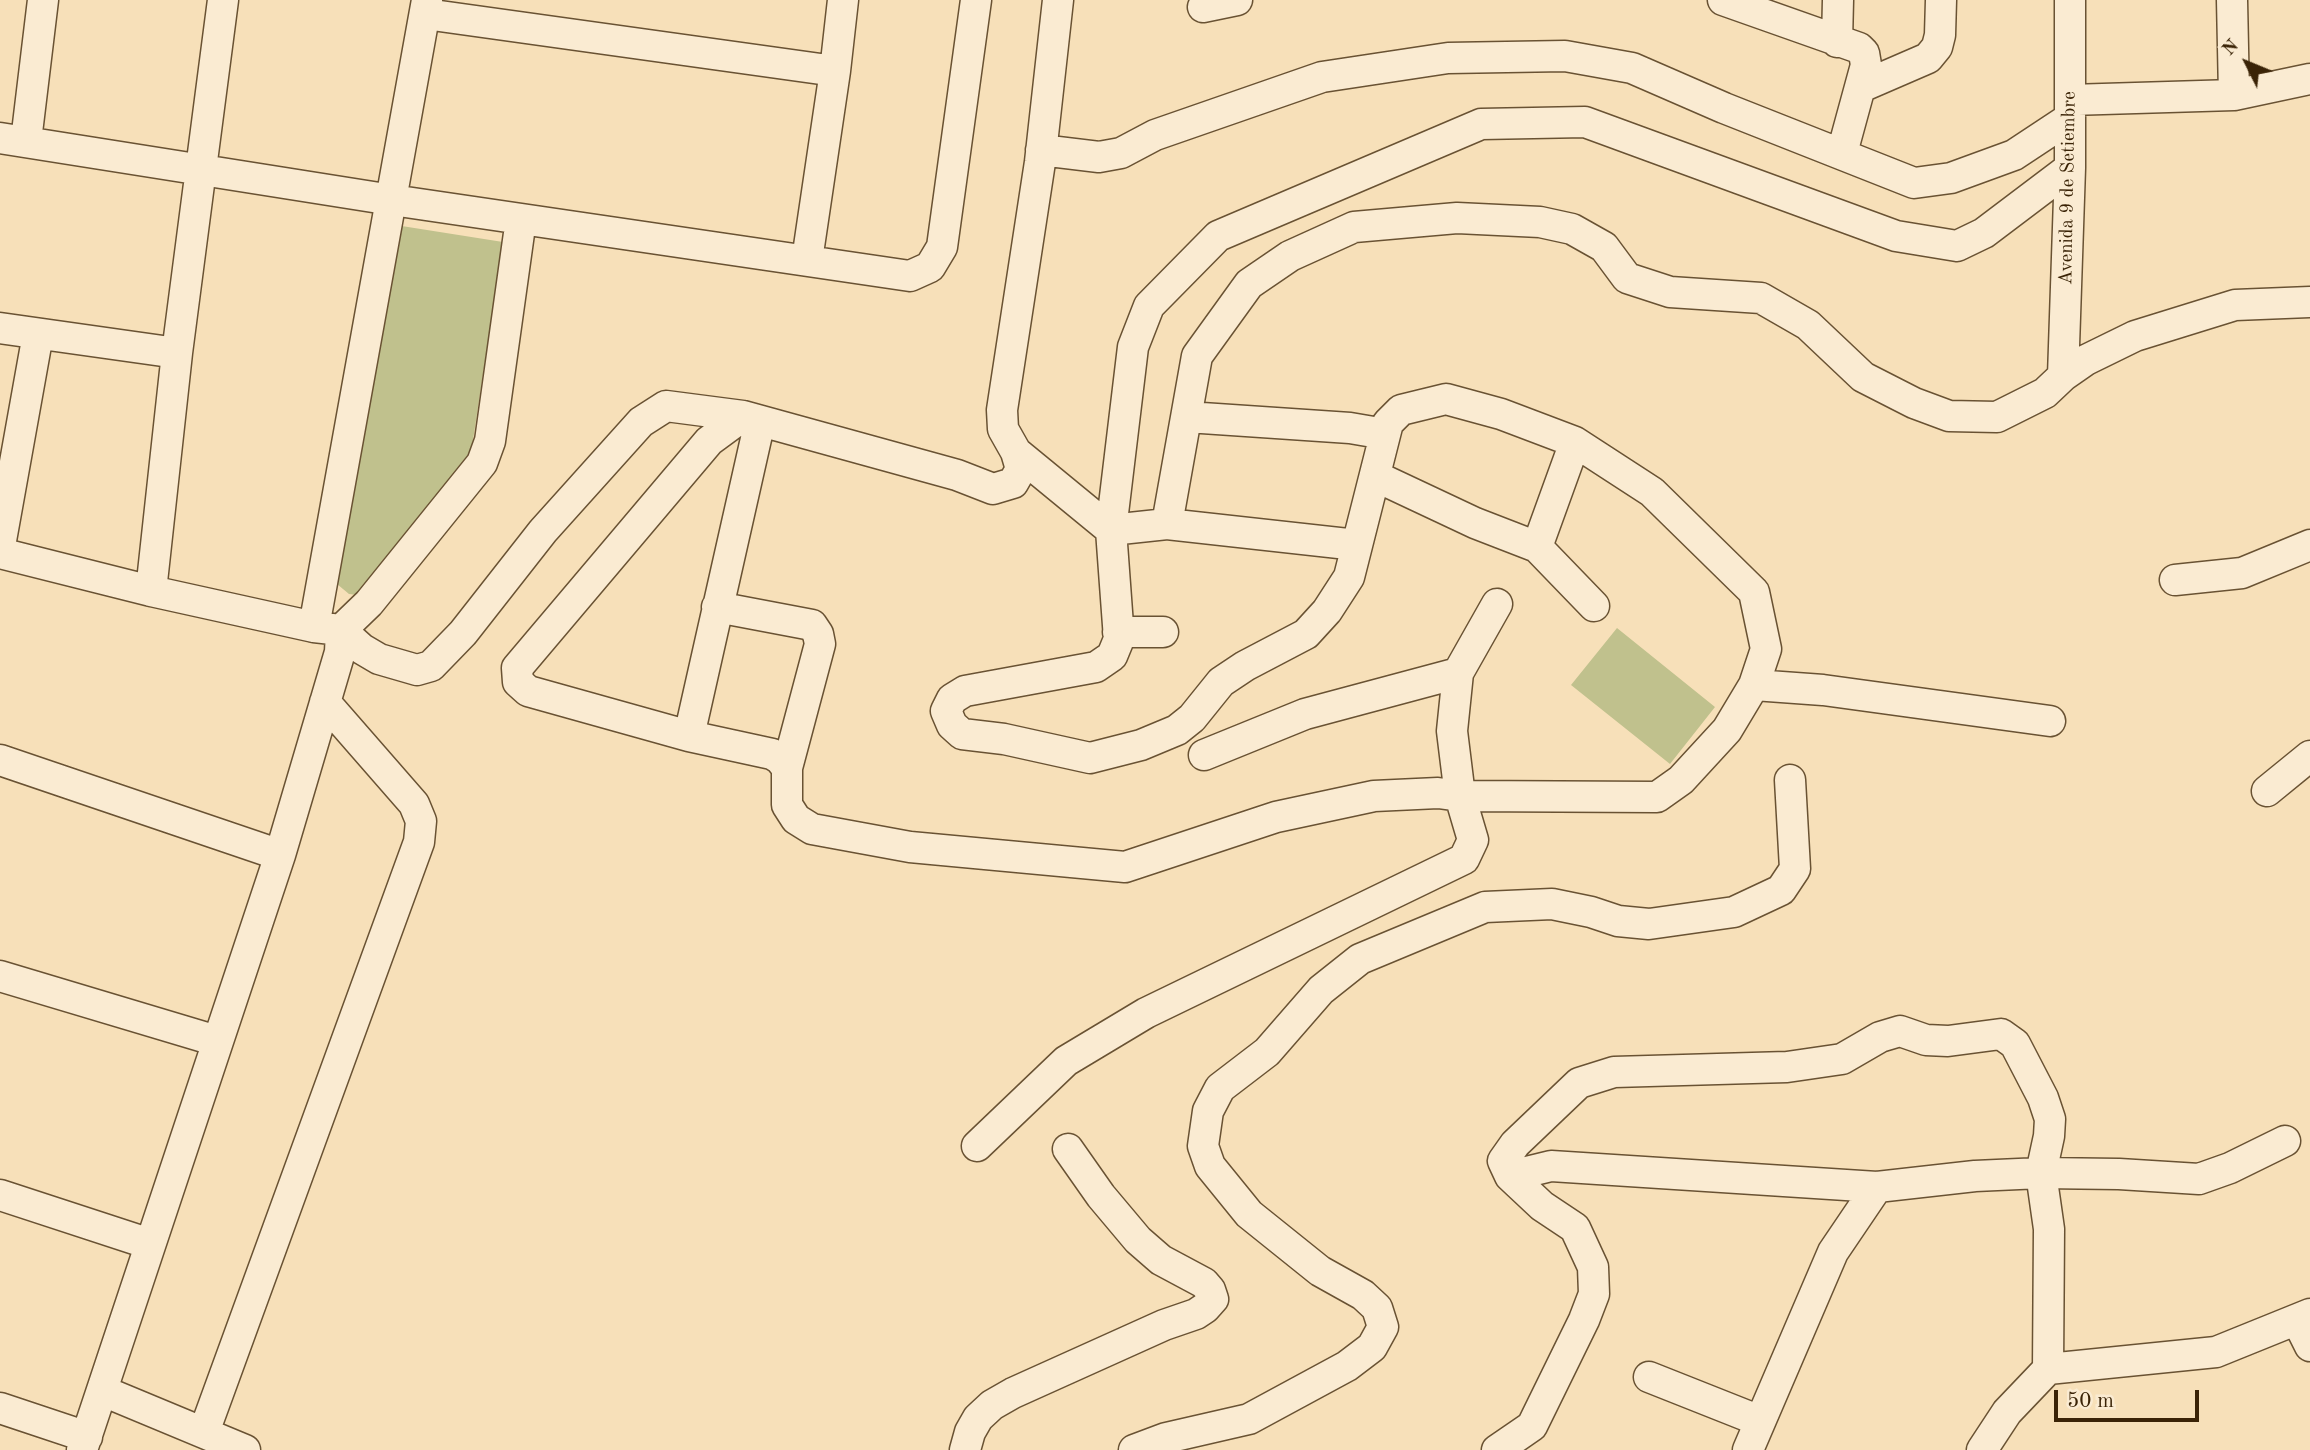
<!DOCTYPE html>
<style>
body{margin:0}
#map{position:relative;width:2310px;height:1450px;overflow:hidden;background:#f7e0b9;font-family:"Old Standard TT",serif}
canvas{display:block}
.north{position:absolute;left:2212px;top:28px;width:70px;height:70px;-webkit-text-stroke:5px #faebd2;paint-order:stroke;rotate:313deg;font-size:19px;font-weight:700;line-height:28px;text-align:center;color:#3a2306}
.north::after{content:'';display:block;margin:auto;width:24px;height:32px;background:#3a2306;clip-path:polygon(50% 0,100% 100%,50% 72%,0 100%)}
.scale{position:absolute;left:2054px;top:1390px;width:145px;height:32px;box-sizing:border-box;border:4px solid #3a2306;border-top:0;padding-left:9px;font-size:21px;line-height:24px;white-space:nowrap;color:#3a2306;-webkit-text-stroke:5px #faebd2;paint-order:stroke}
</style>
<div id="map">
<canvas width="2310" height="1450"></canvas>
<div class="north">N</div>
<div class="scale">50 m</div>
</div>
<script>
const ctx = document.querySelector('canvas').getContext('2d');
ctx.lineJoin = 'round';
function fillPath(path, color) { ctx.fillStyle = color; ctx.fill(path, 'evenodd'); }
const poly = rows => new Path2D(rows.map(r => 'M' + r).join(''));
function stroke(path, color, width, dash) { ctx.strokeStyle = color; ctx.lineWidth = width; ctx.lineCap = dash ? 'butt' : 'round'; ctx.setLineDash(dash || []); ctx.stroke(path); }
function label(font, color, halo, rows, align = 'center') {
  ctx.font = font + ' "Old Standard TT",serif'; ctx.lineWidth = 7; ctx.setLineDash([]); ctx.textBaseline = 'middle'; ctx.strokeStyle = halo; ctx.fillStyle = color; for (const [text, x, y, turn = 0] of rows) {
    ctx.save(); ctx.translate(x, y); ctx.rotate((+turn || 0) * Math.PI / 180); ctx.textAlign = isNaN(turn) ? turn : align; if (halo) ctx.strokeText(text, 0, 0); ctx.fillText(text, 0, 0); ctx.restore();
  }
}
fillPath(poly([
 [389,224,503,242,470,460,357,595,349,594,337,584],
 [1617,628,1715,707,1670,764,1571,685]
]), '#c0c18d');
const minor = poly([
 [1723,0,1859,48,1864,53,1866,65,1842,153],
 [2232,0,2234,95],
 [1203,7,1237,0],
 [425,14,835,71],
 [1837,42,1838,0],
 [1861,87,1928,58,1937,47,1940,35,1941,0],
 [2070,100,2234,95,2310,79],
 [0,138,392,200,910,276,930,267,942,247,976,0],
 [26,141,43,0],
 [1041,150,1099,157,1121,153,1155,135,1322,77,1448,58,1565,56,1632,68,1724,108,1914,183,1951,178,2014,155,2070,118],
 [807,260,835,71,843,0],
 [0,328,177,353],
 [2063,376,2070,168,2070,0],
 [743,416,709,441,517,668,518,682,528,691,689,736,772,754,780,759,787,768,787,805,796,819,812,829,910,847,1125,867,1276,817,1374,796,1438,793,1460,796,1657,797,1681,780,1727,730,1754,685,1766,649,1754,592,1652,492,1575,442,1501,414,1446,399,1401,410,1388,423,1349,577,1327,611,1306,634,1245,666,1221,682,1192,718,1177,730,1141,745,1090,758,1004,739,962,734,952,725,946,711,952,699,965,691,1096,667,1112,656,1119,639,1111,530,1133,347,1149,306,1218,236,1481,124,1585,122,1896,236,1957,246,1984,233,2070,168],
 [1187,417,1350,428,1385,434],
 [1016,452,1111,530,1167,524,1197,356,1249,284,1290,256,1354,227,1457,218,1540,222,1572,229,1604,247,1627,278,1670,292,1761,298,1808,325,1863,377,1914,403,1949,416,1997,417,2045,393,2063,376,2086,360,2135,336,2235,305,2310,302],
 [1375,476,1475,523,1537,547,1594,606],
 [1167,524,1357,545],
 [0,546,38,334],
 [1537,547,1575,442],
 [0,553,151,591,314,627,341,630,369,603,482,463,490,441,521,219],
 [2175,580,2242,573,2310,545],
 [151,591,177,353,223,0],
 [717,607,812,625,818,634,820,644,787,768],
 [314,627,427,0],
 [341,630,362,649,379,659,417,670,431,666,463,633,543,531,641,422,666,406,743,416,957,475,993,489,1013,483,1021,469,1016,452,1003,429,1002,410,1040,162,1058,0],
 [1118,632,1163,632],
 [1754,685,1823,690,2050,721],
 [689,736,760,421],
 [1204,755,1305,714,1458,673],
 [0,760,280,855],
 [2267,791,2310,756],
 [0,976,217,1041],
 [977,1146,1066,1061,1146,1013,1464,859,1473,840,1460,796,1452,731,1458,673,1497,604],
 [1510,1176,1551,1166,1877,1187,1975,1176,2041,1173,2049,1229,2048,1369],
 [0,1195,150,1244],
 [2297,1320,2310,1346],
 [1649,1377,1760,1421],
 [103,1391,245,1450],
 [0,1408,87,1437],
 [204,1432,419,842,421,821,414,804,325,702],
 [82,1450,280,855,340,652,341,630],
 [965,1450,970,1432,978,1418,992,1405,1013,1393,1164,1325,1196,1314,1205,1308,1213,1299,1210,1290,1204,1283,1161,1260,1138,1240,1101,1196,1068,1149],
 [1134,1450,1166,1438,1249,1419,1347,1366,1372,1347,1383,1327,1377,1308,1363,1295,1320,1271,1249,1214,1210,1166,1203,1146,1208,1111,1220,1088,1267,1052,1321,990,1360,959,1485,907,1552,904,1591,912,1618,921,1649,924,1734,912,1781,890,1795,869,1790,780],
 [1497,1450,1532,1426,1584,1320,1594,1294,1593,1267,1575,1228,1542,1206,1510,1176,1503,1161,1515,1144,1579,1083,1614,1072,1787,1067,1842,1059,1880,1037,1900,1031,1926,1040,1948,1041,2001,1034,2015,1044,2043,1098,2050,1119,2049,1136,2041,1173,2119,1174,2199,1179,2230,1168,2285,1141],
 [1748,1450,1833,1252,1877,1187],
 [1982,1450,2007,1412,2048,1369,2216,1352,2310,1314]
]);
stroke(minor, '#695233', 33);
stroke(minor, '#faebd2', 30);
label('19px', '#3a2306', '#faebd2', [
 ["Avenida 9 de Setiembre",2068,188,-89]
]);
</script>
